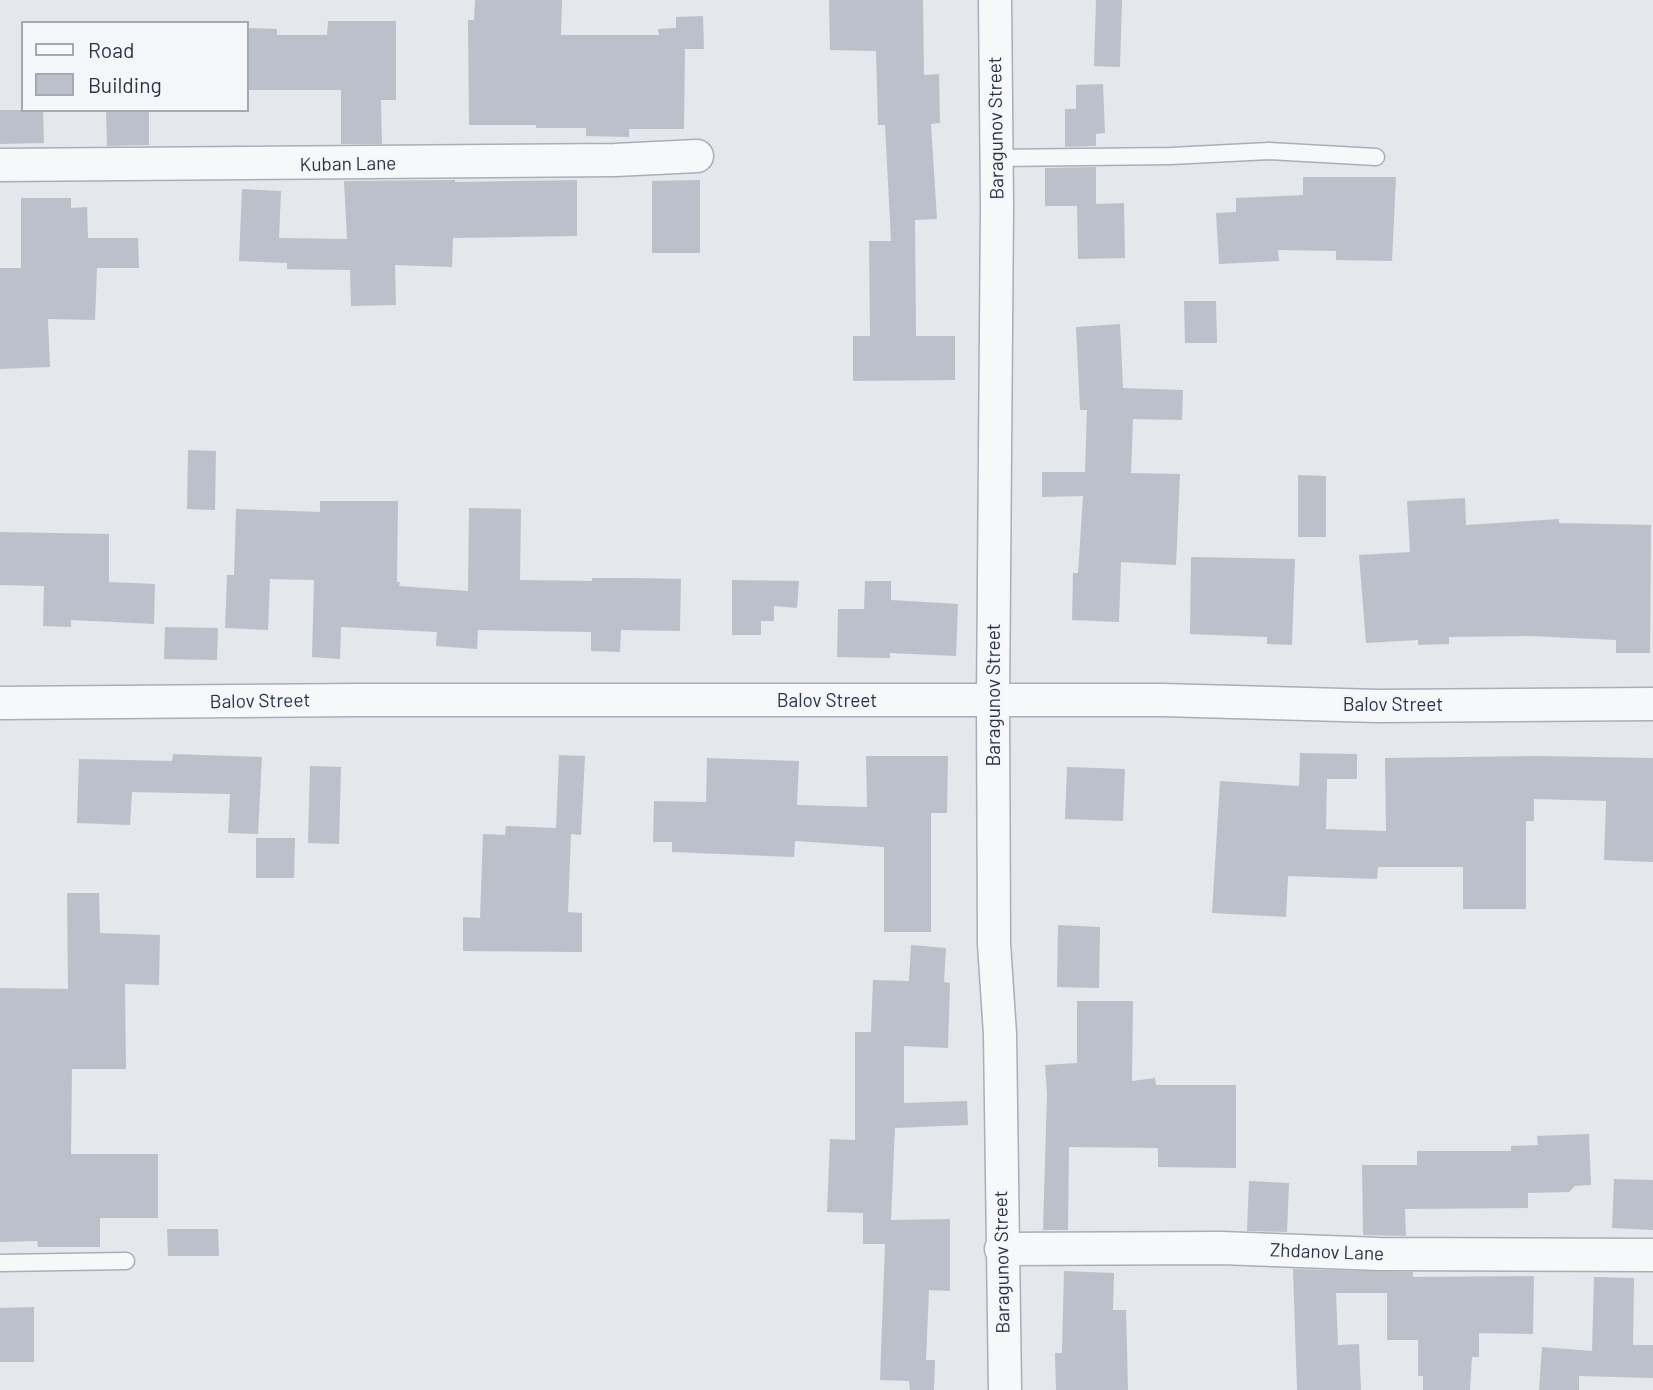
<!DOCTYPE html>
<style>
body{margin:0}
#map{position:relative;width:1653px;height:1390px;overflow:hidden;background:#e4e7ec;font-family:Barlow,sans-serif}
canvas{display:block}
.legend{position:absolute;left:21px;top:21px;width:228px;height:91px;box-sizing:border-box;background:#f4f6f9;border:2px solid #a4a8b1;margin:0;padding:9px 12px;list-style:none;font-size:21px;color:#2b3445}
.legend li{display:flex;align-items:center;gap:14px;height:35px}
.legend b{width:35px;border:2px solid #a4a8b1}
</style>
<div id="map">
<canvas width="1653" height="1390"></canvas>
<ul class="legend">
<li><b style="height:9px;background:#f7f8fa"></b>Road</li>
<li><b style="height:19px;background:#bbc0ca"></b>Building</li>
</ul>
</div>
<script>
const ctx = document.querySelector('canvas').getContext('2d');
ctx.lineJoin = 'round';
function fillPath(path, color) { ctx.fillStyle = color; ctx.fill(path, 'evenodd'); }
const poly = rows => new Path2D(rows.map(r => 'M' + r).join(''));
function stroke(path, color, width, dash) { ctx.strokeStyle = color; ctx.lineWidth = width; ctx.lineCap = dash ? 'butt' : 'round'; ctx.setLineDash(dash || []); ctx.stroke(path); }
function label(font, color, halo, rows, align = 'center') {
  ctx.font = font + ' Barlow,sans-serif'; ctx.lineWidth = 5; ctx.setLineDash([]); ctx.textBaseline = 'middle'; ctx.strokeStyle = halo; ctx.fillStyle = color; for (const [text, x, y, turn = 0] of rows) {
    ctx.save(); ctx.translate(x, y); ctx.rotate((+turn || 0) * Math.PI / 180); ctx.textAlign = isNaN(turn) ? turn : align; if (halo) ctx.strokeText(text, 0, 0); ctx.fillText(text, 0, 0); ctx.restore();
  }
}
fillPath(poly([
 [475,0,562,0,561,35,659,35,658,29,676,28,676,17,703,16,704,49,685,49,684,129,629,129,629,137,586,136,586,128,536,128,536,125,469,125,468,20,474,20],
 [829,0,923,0,924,75,939,74,940,123,931,124,937,219,915,220,916,336,955,336,955,380,853,381,853,336,870,336,869,241,891,241,885,125,878,125,876,51,830,50],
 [1096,0,1122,0,1120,67,1094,66],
 [328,21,396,21,396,100,381,100,382,144,341,144,341,90,247,90,247,28,277,29,277,35,327,35],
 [1103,84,1105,133,1096,134,1096,146,1065,147,1065,109,1076,109,1076,85],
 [0,110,43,110,44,143,0,144],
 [106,110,149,110,149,145,107,146],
 [1096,167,1096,204,1124,203,1125,258,1078,259,1077,206,1045,206,1045,168],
 [1303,177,1396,177,1392,261,1336,260,1336,251,1278,250,1279,261,1219,264,1216,213,1236,212,1236,198,1303,195],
 [455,180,455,182,577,180,577,236,453,238,452,267,395,265,396,305,351,306,350,270,287,269,287,263,239,261,242,189,281,191,279,238,347,239,344,181],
 [700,180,700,253,652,253,652,181],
 [21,198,71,198,71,208,87,207,88,238,138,238,139,268,97,268,95,320,48,319,50,367,0,369,0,268,21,268],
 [1184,301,1216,301,1217,343,1185,343],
 [1120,324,1123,388,1183,390,1182,420,1133,419,1131,473,1180,474,1176,565,1121,562,1119,622,1072,620,1073,573,1078,573,1083,496,1042,497,1042,472,1085,472,1087,410,1080,410,1076,327],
 [188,450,216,451,215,510,187,509],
 [1298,475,1326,476,1326,537,1298,537],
 [1465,498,1466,525,1559,519,1559,523,1651,525,1650,653,1616,653,1616,640,1530,636,1449,637,1449,644,1418,645,1418,640,1366,643,1359,555,1410,552,1407,501],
 [320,501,398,501,397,582,400,582,399,586,468,591,469,508,521,509,520,580,592,581,592,578,634,578,681,579,680,631,621,630,620,652,591,651,591,632,478,630,477,649,436,646,437,632,341,627,340,659,312,657,314,580,270,579,268,630,225,628,227,575,234,575,236,509,320,512],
 [0,532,109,534,109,582,155,584,154,624,71,620,71,627,43,626,44,586,0,585],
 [1191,557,1295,559,1292,645,1267,644,1267,637,1190,634],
 [732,580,799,581,797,608,774,606,774,621,761,621,761,635,732,635],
 [865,581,891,581,891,600,958,604,956,656,890,653,890,658,837,657,838,609,864,609],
 [165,627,218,628,217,660,164,659],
 [1300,753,1357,754,1357,779,1327,779,1326,829,1386,831,1385,758,1538,756,1653,758,1653,862,1604,860,1606,801,1534,799,1534,821,1526,821,1526,909,1463,909,1463,867,1378,867,1377,879,1288,876,1286,917,1212,913,1220,781,1299,786],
 [173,754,262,757,258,834,228,833,230,794,132,792,130,825,77,823,79,759,172,761],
 [559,755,585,756,581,835,571,834,568,912,582,913,582,952,463,951,463,917,480,918,483,834,505,835,506,826,556,828],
 [866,756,948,756,947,813,931,813,931,932,884,932,884,847,795,841,794,857,672,852,672,842,653,842,654,801,706,802,707,758,799,761,797,805,867,807],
 [310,766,341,767,339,844,308,843],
 [1067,767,1125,769,1123,821,1065,819],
 [256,838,295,838,294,878,256,878],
 [67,893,99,893,100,933,160,935,159,985,125,984,126,1069,72,1069,71,1154,158,1154,158,1218,100,1218,100,1247,38,1247,37,1241,0,1242,0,988,68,989],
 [1058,925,1100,927,1099,988,1057,987],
 [911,945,946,948,944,982,950,983,948,1048,904,1046,904,1103,967,1101,968,1125,895,1128,891,1220,950,1219,950,1291,929,1290,926,1360,935,1360,934,1390,910,1390,909,1381,880,1380,885,1244,863,1244,863,1213,827,1212,830,1139,855,1140,855,1032,871,1032,873,980,909,981],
 [1077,1001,1133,1001,1132,1081,1155,1078,1156,1085,1236,1085,1236,1168,1158,1167,1158,1148,1069,1147,1068,1230,1043,1230,1047,1094,1045,1065,1077,1063],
 [1589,1134,1591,1185,1575,1186,1569,1192,1528,1193,1528,1208,1405,1209,1406,1236,1363,1235,1362,1165,1417,1165,1417,1151,1511,1151,1511,1146,1538,1145,1537,1136],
 [1614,1179,1653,1180,1653,1230,1612,1228],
 [1249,1181,1289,1183,1287,1232,1247,1231],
 [167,1229,218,1229,219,1256,168,1256],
 [1293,1269,1413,1272,1413,1277,1534,1276,1533,1334,1479,1333,1479,1357,1472,1357,1470,1390,1423,1390,1423,1376,1418,1376,1418,1340,1387,1340,1387,1293,1336,1293,1338,1345,1359,1344,1361,1390,1297,1390],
 [1064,1271,1114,1273,1113,1310,1126,1310,1128,1390,1056,1390,1055,1353,1062,1353],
 [1594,1277,1634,1278,1633,1345,1653,1345,1653,1378,1579,1376,1579,1390,1539,1390,1542,1347,1592,1351],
 [34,1307,34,1362,0,1362,0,1308]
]), '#bbc0ca');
const lane = poly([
 [997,158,1171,156,1269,151,1376,157],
 [0,1263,126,1261]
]);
const street = poly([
 [995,0,997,204,993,702,994,944,1000,1034,1005,1390],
 [0,165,615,160,697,156],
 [0,703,357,700,1162,700,1378,706,1653,704],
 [1001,1249,1221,1248,1379,1254,1653,1255]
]);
stroke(lane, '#a9aeb7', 19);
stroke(street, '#a9aeb7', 35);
stroke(lane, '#f7f8fa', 16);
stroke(street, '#f7f8fa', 32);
label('19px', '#2b3445', '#f4f6f9', [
 ["Baragunov Street",996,128,-91],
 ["Kuban Lane",348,164,-1],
 ["Baragunov Street",994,695,-90],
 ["Balov Street",260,701,-1],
 ["Balov Street",827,701],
 ["Balov Street",1393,705],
 ["Zhdanov Lane",1327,1252,2],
 ["Baragunov Street",1002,1262,-91]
]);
</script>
